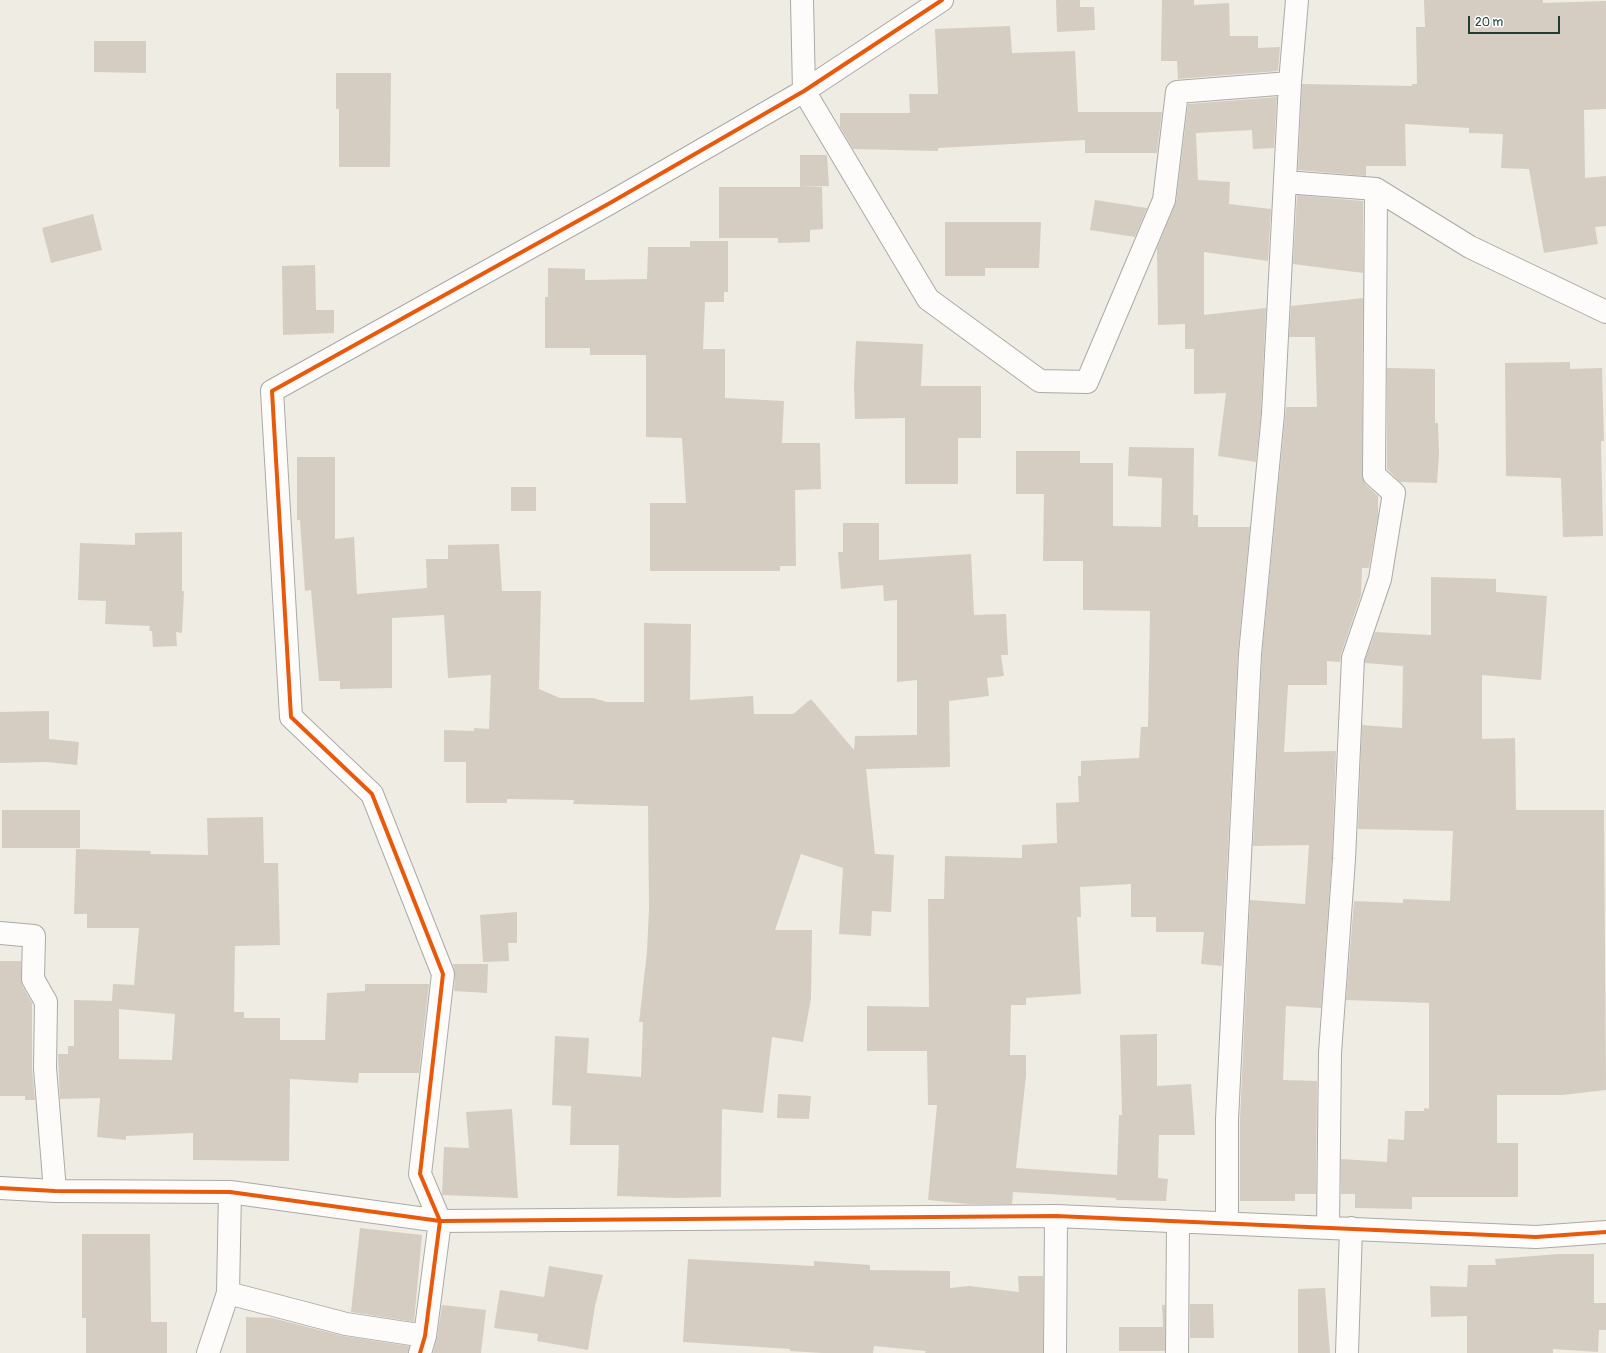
<!DOCTYPE html>
<style>
body{margin:0}
#map{position:relative;width:1606px;height:1353px;overflow:hidden;background:#efece3;font-family:Pangolin,sans-serif}
canvas{display:block}
.scale{position:absolute;left:1468px;top:16px;width:92px;height:18px;box-sizing:border-box;border:2px solid #1f3d34;border-top:0;padding-left:5px;font-size:12px;line-height:14px;white-space:nowrap;color:#1f3d34;-webkit-text-stroke:3px #fff;paint-order:stroke}
</style>
<div id="map">
<canvas width="1606" height="1353"></canvas>
<div class="scale">20 m</div>
</div>
<script>
const ctx = document.querySelector('canvas').getContext('2d');
ctx.lineJoin = 'round';
function fillPath(path, color) { ctx.fillStyle = color; ctx.fill(path, 'evenodd'); }
const poly = rows => new Path2D(rows.map(r => 'M' + r).join(''));
function stroke(path, color, width, dash) { ctx.strokeStyle = color; ctx.lineWidth = width; ctx.lineCap = dash ? 'butt' : 'round'; ctx.setLineDash(dash || []); ctx.stroke(path); }
fillPath(poly([
 [1056,0,1080,0,1080,7,1094,7,1095,30,1057,32],
 [1162,0,1194,0,1194,5,1229,3,1230,36,1258,36,1258,48,1280,47,1278,71,1178,79,1177,61,1161,61],
 [1424,0,1543,0,1543,3,1606,1,1606,109,1584,110,1585,178,1606,176,1606,226,1595,227,1598,244,1544,253,1529,169,1501,168,1503,134,1469,133,1469,128,1405,124,1406,166,1366,166,1366,176,1298,170,1302,84,1412,86,1412,84,1417,84,1416,27,1425,27],
 [1010,26,1012,53,1075,51,1078,112,1162,112,1157,153,1085,153,1085,140,938,148,938,151,853,149,840,127,840,113,910,113,909,94,938,94,935,29],
 [94,41,146,41,146,73,94,72],
 [336,73,391,73,390,167,339,167,339,109,336,109],
 [1277,97,1274,148,1253,149,1252,130,1196,133,1198,180,1230,182,1229,204,1271,209,1268,261,1204,252,1204,315,1266,308,1261,413,1256,462,1218,456,1226,393,1194,394,1194,349,1185,349,1185,324,1158,325,1157,248,1176,202,1188,104],
 [800,155,827,155,829,186,800,187],
 [719,187,822,187,823,229,810,230,810,242,778,243,778,238,719,238],
 [1297,195,1363,201,1363,273,1293,264],
 [1095,200,1147,208,1135,237,1090,230],
 [93,214,102,250,51,263,42,228],
 [945,222,1041,222,1039,268,985,268,985,276,945,276],
 [690,241,728,241,728,292,724,292,724,302,705,302,703,349,725,349,725,398,784,401,782,443,820,443,821,489,795,490,796,566,780,566,780,571,650,571,650,503,686,503,682,438,646,437,646,355,590,355,590,348,545,348,545,297,548,297,548,268,585,269,585,280,647,279,648,247,690,247],
 [315,265,316,310,334,310,334,333,283,335,282,266],
 [1363,298,1362,475,1365,484,1378,496,1378,516,1369,568,1362,568,1361,595,1341,654,1340,662,1327,661,1327,685,1288,685,1284,752,1336,751,1332,858,1321,1008,1286,1006,1283,1080,1317,1081,1316,1194,1295,1194,1295,1201,1240,1201,1240,1119,1250,900,1305,904,1309,845,1253,846,1262,655,1286,407,1317,407,1315,337,1289,337,1291,306],
 [856,341,923,344,921,386,981,386,981,438,958,438,958,484,905,484,905,418,855,419,854,385],
 [1570,362,1570,369,1602,368,1604,441,1601,441,1603,536,1563,537,1561,478,1506,476,1505,363],
 [1387,368,1435,369,1435,423,1438,423,1439,454,1437,483,1400,482,1387,469],
 [1129,447,1194,448,1193,515,1198,515,1198,527,1250,527,1238,653,1222,966,1201,964,1204,932,1156,932,1156,917,1131,917,1131,884,1080,887,1081,917,1077,917,1081,994,1026,998,1026,1005,1011,1005,1010,1055,1026,1055,1026,1076,1016,1168,1117,1175,1119,1115,1122,1115,1120,1035,1157,1034,1157,1086,1191,1084,1195,1135,1159,1135,1158,1178,1168,1179,1166,1201,1116,1200,1116,1198,1013,1192,1012,1204,968,1204,928,1200,937,1105,928,1105,927,1051,867,1051,867,1006,929,1007,928,899,944,899,945,856,1022,858,1022,845,1057,843,1056,803,1079,802,1078,776,1081,776,1081,761,1139,758,1141,727,1148,727,1150,611,1083,610,1083,561,1043,561,1044,494,1016,494,1016,451,1080,451,1080,463,1113,463,1113,526,1161,527,1162,478,1128,476],
 [297,457,335,457,335,539,354,537,357,594,427,588,426,559,448,559,448,545,499,544,502,591,541,591,539,689,560,698,593,698,607,702,644,702,644,623,691,624,690,700,753,696,754,714,793,714,811,699,854,750,855,736,917,735,917,680,897,682,897,600,884,601,883,585,841,589,838,552,843,552,843,523,879,523,879,560,971,554,974,615,1006,614,1008,655,1001,655,1004,676,987,678,989,696,949,701,950,767,866,769,875,854,894,855,891,912,872,911,871,936,839,934,843,868,801,854,775,930,812,930,811,998,803,1042,772,1037,763,1113,722,1109,721,1197,677,1198,617,1196,619,1145,570,1145,571,1106,552,1105,555,1036,589,1038,587,1073,641,1077,643,1022,639,1022,647,952,649,909,648,806,573,804,574,800,507,799,507,803,466,803,466,762,444,762,444,730,474,731,474,728,489,729,491,675,448,678,444,615,392,618,392,688,340,689,340,681,319,681,311,590,305,591,300,520,297,520],
 [511,487,536,487,536,511,511,511],
 [182,532,182,591,184,591,182,633,176,632,177,646,153,647,152,631,149,631,150,626,105,624,106,601,78,600,80,543,135,545,135,533],
 [1431,577,1496,579,1496,592,1547,596,1541,680,1482,675,1482,739,1515,738,1516,810,1604,810,1606,1090,1562,1095,1497,1095,1497,1143,1518,1143,1518,1197,1412,1197,1412,1209,1355,1208,1355,1194,1341,1194,1341,1159,1387,1162,1388,1139,1404,1140,1405,1111,1424,1111,1424,1108,1429,1109,1429,1003,1346,1000,1354,901,1403,903,1403,899,1450,901,1453,831,1358,829,1362,725,1402,728,1403,666,1365,663,1365,660,1375,632,1431,635],
 [49,711,49,739,79,742,77,765,47,762,0,763,0,712],
 [2,810,80,810,80,848,2,848],
 [263,817,264,863,278,863,280,945,235,946,234,1012,244,1012,244,1018,280,1018,280,1040,325,1040,327,993,365,991,365,984,429,984,419,1073,359,1073,358,1083,290,1079,289,1161,193,1160,193,1133,126,1136,126,1140,97,1137,100,1098,60,1099,58,1054,68,1054,68,1046,74,1046,74,1000,112,1001,113,984,134,985,139,928,87,928,87,914,74,914,76,849,151,851,150,854,208,855,207,818],
 [119,1009,175,1014,172,1060,119,1059],
 [517,912,517,943,508,943,509,961,483,962,480,915],
 [0,961,21,961,22,985,32,1003,32,1068,35,1100,25,1100,25,1096,0,1096],
 [453,964,488,964,487,993,454,991,455,975],
 [778,1094,811,1096,809,1119,777,1118],
 [512,1109,518,1198,442,1195,444,1147,469,1148,466,1112],
 [360,1228,422,1235,414,1322,351,1312],
 [82,1234,150,1234,151,1322,167,1322,167,1353,86,1353,86,1318,82,1318],
 [1559,1254,1594,1254,1594,1303,1606,1303,1606,1330,1599,1330,1598,1352,1553,1349,1553,1353,1467,1353,1467,1316,1431,1317,1430,1286,1467,1287,1468,1265,1496,1265,1495,1259],
 [688,1259,814,1266,814,1261,870,1265,870,1270,950,1271,950,1288,969,1286,1019,1292,1018,1276,1043,1276,1043,1353,925,1353,926,1351,874,1346,873,1353,822,1353,790,1351,790,1349,683,1342],
 [549,1266,603,1275,595,1306,588,1350,537,1341,538,1334,494,1328,500,1290,544,1297],
 [1325,1288,1330,1353,1298,1353,1298,1289],
 [1190,1304,1213,1304,1214,1338,1190,1338],
 [442,1305,486,1310,481,1353,433,1353,437,1338],
 [1162,1305,1165,1305,1165,1351,1119,1351,1119,1327,1163,1327],
 [246,1317,272,1318,343,1336,409,1346,408,1353,246,1353]
]), '#d5cdc1');
const minor = poly([
 [802,0,804,91,928,299,1040,381,1087,382,1164,200,1177,92,1290,83],
 [1285,182,1376,189,1374,475,1394,493,1380,579,1353,658,1344,859,1330,1053,1328,1227],
 [1376,189,1470,247,1606,312],
 [0,933,34,936,33,979,46,1002,45,1068,55,1191],
 [0,1188,55,1191,230,1192,440,1221,1056,1216,1536,1237,1606,1232],
 [1227,1223,1227,1119,1250,654,1273,414,1290,83,1297,0],
 [228,1293,230,1192],
 [208,1353,228,1293,346,1324,425,1336],
 [420,1353,425,1336,440,1221,420,1174,443,974,372,794,291,717,272,391,610,203,804,91,942,0],
 [1055,1353,1056,1216],
 [1177,1353,1178,1221],
 [1347,1353,1351,1228]
]);
stroke(minor, '#a9aba5', 24);
stroke(minor, '#fdfcfb', 22);
stroke(poly([
 [0,1188,55,1191,230,1192,440,1221,1056,1216,1536,1237,1606,1232],
 [420,1353,425,1336,440,1221,420,1174,443,974,372,794,291,717,272,391,610,203,804,91,942,0]
]), '#e8590c', 4);
</script>
